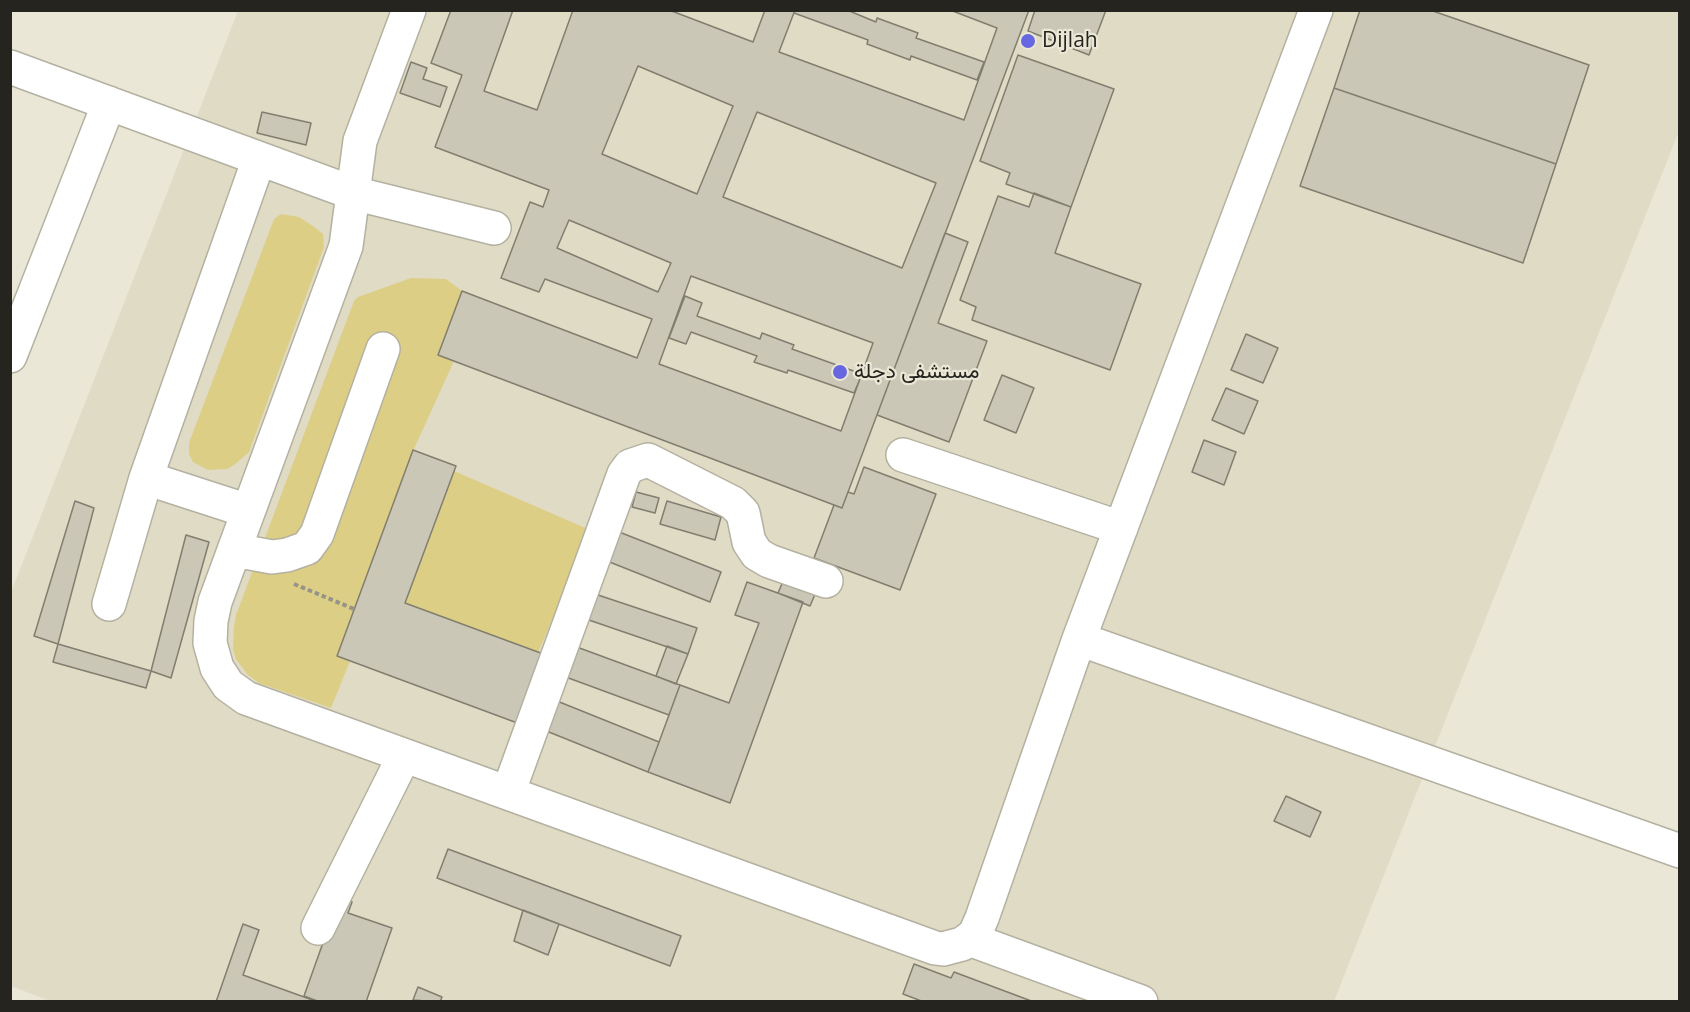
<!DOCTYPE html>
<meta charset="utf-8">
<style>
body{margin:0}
#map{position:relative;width:1690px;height:1012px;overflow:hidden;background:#eae7d6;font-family:"Open Sans",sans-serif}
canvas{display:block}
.frame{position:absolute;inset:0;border:12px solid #25241e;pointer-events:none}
</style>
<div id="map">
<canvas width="1690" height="1012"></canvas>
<div class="frame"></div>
</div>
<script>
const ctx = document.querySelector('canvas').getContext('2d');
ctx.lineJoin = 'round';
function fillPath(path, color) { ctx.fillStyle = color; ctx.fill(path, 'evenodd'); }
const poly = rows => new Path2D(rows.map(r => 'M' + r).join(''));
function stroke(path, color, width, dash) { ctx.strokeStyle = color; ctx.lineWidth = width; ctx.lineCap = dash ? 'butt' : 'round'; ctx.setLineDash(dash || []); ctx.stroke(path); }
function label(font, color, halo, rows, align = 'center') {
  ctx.font = font + ' "Open Sans",Vazirmatn,sans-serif'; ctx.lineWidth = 4.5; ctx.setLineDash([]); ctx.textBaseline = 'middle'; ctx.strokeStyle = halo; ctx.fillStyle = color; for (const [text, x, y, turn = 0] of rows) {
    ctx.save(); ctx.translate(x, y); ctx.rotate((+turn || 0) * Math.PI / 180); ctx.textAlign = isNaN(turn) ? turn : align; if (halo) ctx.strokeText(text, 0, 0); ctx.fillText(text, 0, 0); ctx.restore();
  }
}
fillPath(poly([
 [238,11,1679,11,1679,131,1334,1001,50,1001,11,986,10,595]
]), '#e0dbc4');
fillPath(poly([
 [281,214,299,217,313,226,323,234,324,247,249,452,234,465,227,469,208,470,193,462,189,454,189,443,274,219],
 [411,278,446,279,462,291,438,355,454,361,413,451,337,656,350,661,331,708,259,683,248,675,236,659,233,649,234,627,236,615,354,301,358,297],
 [454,471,590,530,538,653,405,603]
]), '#ddce85');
const building = poly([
 [451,10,513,10,484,91,537,110,573,10,669,10,753,42,765,10,795,10,779,52,964,120,997,28,950,10,1029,10,842,508,438,355,462,291,637,358,652,319,545,279,539,292,501,278,530,202,543,207,549,190,435,147,462,75,431,63,451,10],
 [638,66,733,106,697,194,602,154,638,66],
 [757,112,936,183,902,268,723,197,757,112],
 [569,220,671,263,658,292,557,248,569,220],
 [691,276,873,343,841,431,659,364,691,276],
 [795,10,847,10,876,22,877,18,918,33,916,38,984,62,977,80,911,56,910,60,867,44,868,40,794,13,795,10],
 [1035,10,1106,10,1089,55,1028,31,1035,10],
 [1360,10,1430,10,1589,65,1556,164,1334,88,1360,10],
 [1018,55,1114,89,1071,207,1006,184,1010,173,980,161,1018,55],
 [411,62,427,68,423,79,447,87,440,107,400,93,411,62],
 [1334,88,1556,164,1523,263,1300,186,1334,88],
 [262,112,311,123,306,145,257,133,262,112],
 [1034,193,1071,207,1055,253,1141,284,1110,370,972,320,976,307,960,300,998,196,1029,207,1034,193],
 [945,233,968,242,938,323,987,341,949,442,877,415,945,233],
 [685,296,702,303,697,316,760,339,762,333,794,345,792,349,862,374,854,393,788,370,787,373,754,362,757,356,691,332,686,344,669,338,685,296],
 [1246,334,1278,348,1263,383,1231,370,1246,334],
 [1002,375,1034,388,1016,433,984,420,1002,375],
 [1226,388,1258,401,1244,434,1212,420,1226,388],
 [1204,440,1236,452,1224,485,1192,472,1204,440],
 [413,450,456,466,405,603,546,655,520,724,337,656,413,450],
 [864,467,936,494,900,590,814,558,834,505,842,508,848,492,854,494,864,467],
 [636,492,659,498,655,513,632,507,636,492],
 [75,501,94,508,58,644,34,636,75,501],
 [667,501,721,517,715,540,660,524,667,501],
 [614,530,721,572,710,602,602,559,614,530],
 [186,535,209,542,171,678,151,671,186,535],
 [784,579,816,592,810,606,778,593,784,579],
 [747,582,803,602,730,803,648,772,680,685,729,703,759,623,735,615,747,582],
 [592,593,697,628,688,654,583,618,592,593],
 [58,644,151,671,146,688,53,662,58,644],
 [574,646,680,685,669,715,563,676,574,646],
 [667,646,688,654,676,684,656,676,667,646],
 [552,699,659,742,648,772,539,728,552,699],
 [1286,796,1321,812,1310,837,1274,821,1286,796],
 [448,849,681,936,670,966,437,878,448,849],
 [339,898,352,902,348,913,392,928,366,1002,320,1002,304,996,339,898],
 [523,910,559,924,548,955,514,941,523,910],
 [243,924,259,930,243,975,318,1002,216,1002,243,924],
 [914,964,951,978,954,972,1034,1002,924,1002,903,994,914,964],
 [418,987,442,997,440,1002,413,1000,418,987]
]);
fillPath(building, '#cac7b7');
stroke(building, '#817e6f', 1.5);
const minor = poly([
 [409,10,360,141,346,246,215,602,211,621,210,643,217,668,228,685,246,698,935,948,943,949,962,944,969,939,975,934,982,918,1079,639,1316,10],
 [10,67,353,193,494,228],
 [10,356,109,103],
 [903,455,1121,528],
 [146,478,248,511],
 [234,550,272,557,287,555,307,548,317,534,383,349],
 [109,604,146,478,259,159],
 [1079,639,1680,851],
 [508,793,624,474,630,466,648,460,733,503,743,513,749,542,757,554,769,561,826,581],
 [318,928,404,756],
 [969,939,1141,1002]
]);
stroke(minor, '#b4b1a1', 36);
stroke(poly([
 [294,584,354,609]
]), '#969488', 4, [4.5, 3]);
stroke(minor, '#fff', 33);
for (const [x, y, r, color] of [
 [1028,41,8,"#6767e0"],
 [840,372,8,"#6767e0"]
]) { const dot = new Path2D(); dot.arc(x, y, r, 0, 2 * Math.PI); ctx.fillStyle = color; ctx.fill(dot); stroke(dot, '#eae7d6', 2); }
label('21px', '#25241e', '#eae7d6', [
 ["Dijlah",1042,41],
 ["مستشفى دجلة",854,372]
], 'left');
</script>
